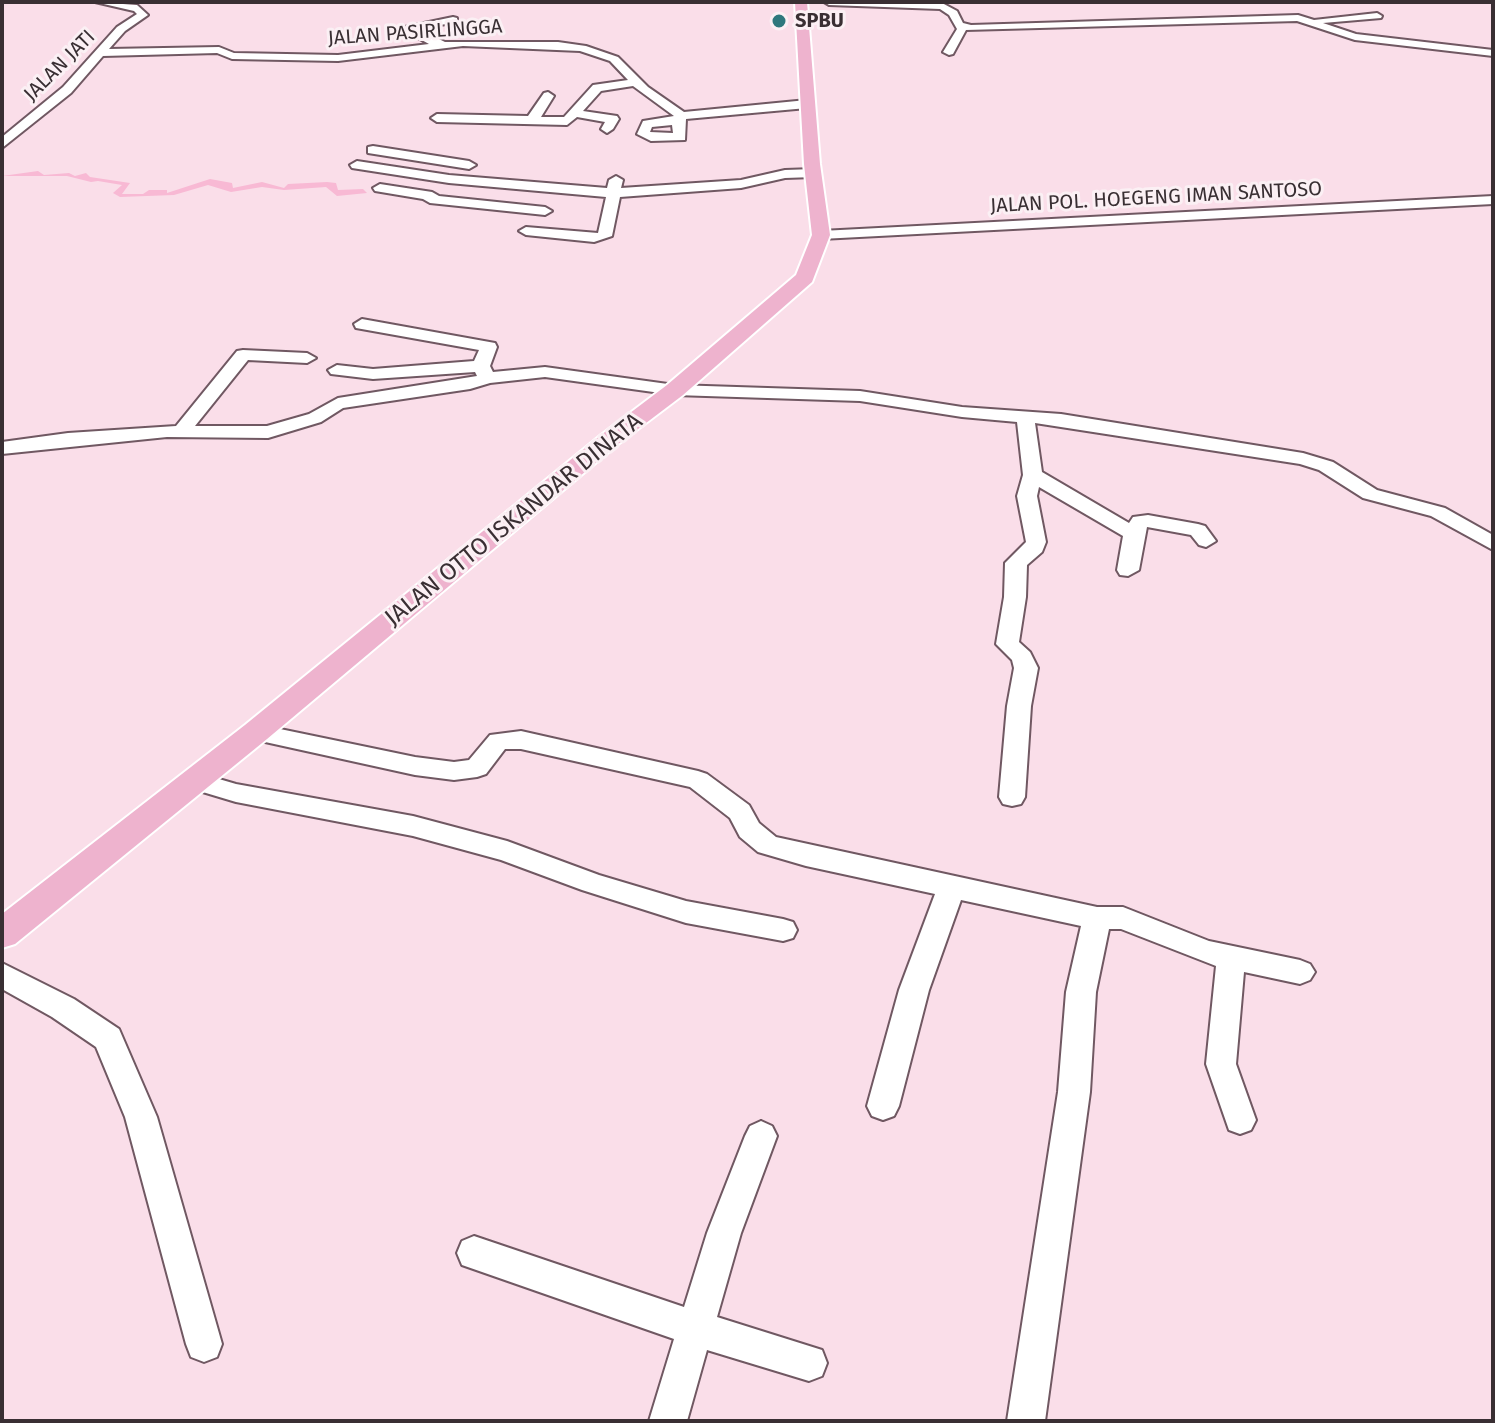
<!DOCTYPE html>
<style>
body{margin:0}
#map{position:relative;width:1495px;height:1423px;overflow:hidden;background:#fadee9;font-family:"Fira Sans",sans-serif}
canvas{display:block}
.frame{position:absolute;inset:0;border:4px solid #392f33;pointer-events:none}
</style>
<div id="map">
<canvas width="1495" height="1423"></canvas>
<div class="frame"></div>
</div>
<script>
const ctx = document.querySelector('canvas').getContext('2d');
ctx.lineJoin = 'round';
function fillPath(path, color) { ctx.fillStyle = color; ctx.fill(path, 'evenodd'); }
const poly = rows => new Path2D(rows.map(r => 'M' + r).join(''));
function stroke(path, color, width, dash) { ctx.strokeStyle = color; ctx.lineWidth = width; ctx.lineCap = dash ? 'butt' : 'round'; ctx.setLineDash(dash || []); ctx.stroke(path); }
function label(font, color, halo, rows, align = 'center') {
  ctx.font = font + ' "Fira Sans",sans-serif'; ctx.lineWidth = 6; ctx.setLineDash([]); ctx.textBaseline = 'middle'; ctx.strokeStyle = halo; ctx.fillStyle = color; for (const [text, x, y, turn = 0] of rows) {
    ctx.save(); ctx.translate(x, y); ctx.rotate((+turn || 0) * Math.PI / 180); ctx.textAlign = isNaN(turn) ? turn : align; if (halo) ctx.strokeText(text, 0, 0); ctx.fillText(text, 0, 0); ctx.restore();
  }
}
fillPath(poly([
 [38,171,44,175,69,173,75,176,86,173,90,177,130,183,122,194,143,194,149,190,167,190,167,193,210,179,232,183,233,188,262,182,284,188,288,184,327,182,336,183,338,190,363,189,367,193,337,196,326,187,284,190,262,187,231,192,208,185,174,195,120,197,113,193,122,185,98,181,91,182,67,176,2,176]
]), '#f8b9d4');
const minor = poly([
 [95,2,137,5,148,15,125,31,109,49,219,47,234,53,338,55,429,44,400,28,453,17,457,18,457,22,418,29,445,42,558,42,586,46,618,57,648,87,684,112,807,100,813,104,807,108,686,119,685,140,651,141,637,134,643,121,674,116,633,86,601,91,583,111,617,116,619,119,613,129,607,133,601,129,605,122,577,117,567,125,437,122,431,118,437,114,528,116,544,93,548,92,554,96,541,117,564,117,593,85,628,80,610,61,580,51,463,46,338,61,232,59,217,53,103,56,71,93,2,148,2,137,63,87,117,27,137,14,134,11,95,2],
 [672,125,673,133,650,132,652,127,672,125],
 [824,2,942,3,957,11,963,23,971,25,1298,15,1314,20,1377,13,1382,16,1381,18,1323,23,1356,34,1493,50,1493,56,1355,40,1297,21,966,30,953,54,949,55,943,52,957,29,949,15,940,9,829,5,824,2],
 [373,146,469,161,476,165,469,169,368,153,368,147,373,146],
 [357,161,449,175,607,188,609,180,616,176,623,180,621,188,741,180,785,170,814,169,821,173,814,177,785,178,741,188,620,197,612,236,594,242,526,235,519,231,526,227,598,233,606,197,449,183,352,168,350,165,357,161],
 [380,184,432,192,439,196,545,207,552,211,545,215,430,203,423,199,375,191,373,188,380,184],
 [1493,196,1493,204,821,239,814,235,821,231,1493,196],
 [362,319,495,343,497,347,490,366,493,372,545,367,675,385,860,391,962,407,1061,414,1303,453,1333,462,1377,490,1445,508,1493,535,1493,550,1431,516,1363,498,1319,470,1300,464,1035,423,1042,472,1129,523,1133,517,1148,515,1198,524,1205,526,1216,541,1206,547,1199,545,1191,535,1147,527,1139,570,1128,576,1120,575,1117,570,1123,536,1039,487,1037,496,1046,542,1042,552,1027,565,1026,597,1019,642,1030,652,1038,668,1031,706,1025,797,1021,804,1012,806,1003,804,999,797,1007,706,1014,668,1012,660,996,644,1004,597,1005,563,1026,542,1017,496,1023,475,1017,422,962,417,860,401,675,395,545,377,490,383,470,389,343,408,321,422,268,438,167,437,2,454,2,442,68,433,176,426,237,351,243,350,307,353,316,358,307,363,248,360,195,426,267,426,309,414,338,398,477,376,475,372,373,379,331,374,328,370,337,365,373,369,474,361,479,350,356,328,354,324,362,319],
 [256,724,415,757,454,762,469,760,490,735,521,731,698,771,707,774,749,805,759,823,776,837,1097,907,1123,907,1209,941,1300,960,1310,964,1315,972,1310,980,1300,984,1244,972,1236,1064,1256,1120,1251,1130,1240,1134,1229,1130,1206,1064,1216,966,1121,929,1109,929,1096,992,1090,1092,1045,1421,1007,1421,1058,1092,1066,992,1081,926,961,900,929,990,899,1106,894,1116,883,1120,872,1116,867,1106,899,990,935,894,806,866,758,852,740,837,730,818,690,787,521,749,505,749,486,774,477,777,454,780,415,775,247,738,244,732,247,726,256,724],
 [195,772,236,784,413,816,507,841,599,875,686,901,783,919,793,922,797,930,793,938,783,941,686,923,582,890,501,860,413,836,236,802,186,787,182,781,186,775,195,772],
 [2,963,74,999,119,1029,157,1117,222,1344,217,1357,204,1362,191,1357,186,1344,125,1117,96,1047,52,1017,2,989,2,963],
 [761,1121,772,1126,777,1136,741,1233,717,1317,822,1350,827,1363,822,1376,809,1381,707,1350,687,1421,649,1421,674,1339,462,1265,457,1253,462,1241,474,1236,684,1307,707,1233,745,1136,750,1126,761,1121]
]);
const major = poly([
 [795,2,807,2,820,164,830,235,812,282,683,395,617,445,267,739,15,944,2,948,2,914,245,725,601,435,667,385,796,275,812,235,804,164,795,2]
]);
stroke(minor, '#705862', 4);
stroke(major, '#fff', 4);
fillPath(minor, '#fff');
fillPath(major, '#eeb3ce');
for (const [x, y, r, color] of [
 [779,21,8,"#2e787d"]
]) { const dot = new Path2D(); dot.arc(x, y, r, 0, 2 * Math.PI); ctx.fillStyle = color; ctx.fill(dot); stroke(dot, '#fbf0f4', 3); }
label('bold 20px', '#392f33', '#fbf0f4', [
 ["SPBU",795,21]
], 'left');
label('20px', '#392f33', '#fbf0f4', [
 ["JALAN PASIRLINGGA",415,33,-4],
 ["JALAN JATI",60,66,-45],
 ["JALAN POL. HOEGENG IMAN SANTOSO",1156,198,-3]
]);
label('24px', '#392f33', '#fbf0f4', [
 ["JALAN OTTO ISKANDAR DINATA",514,520,-39]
]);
</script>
